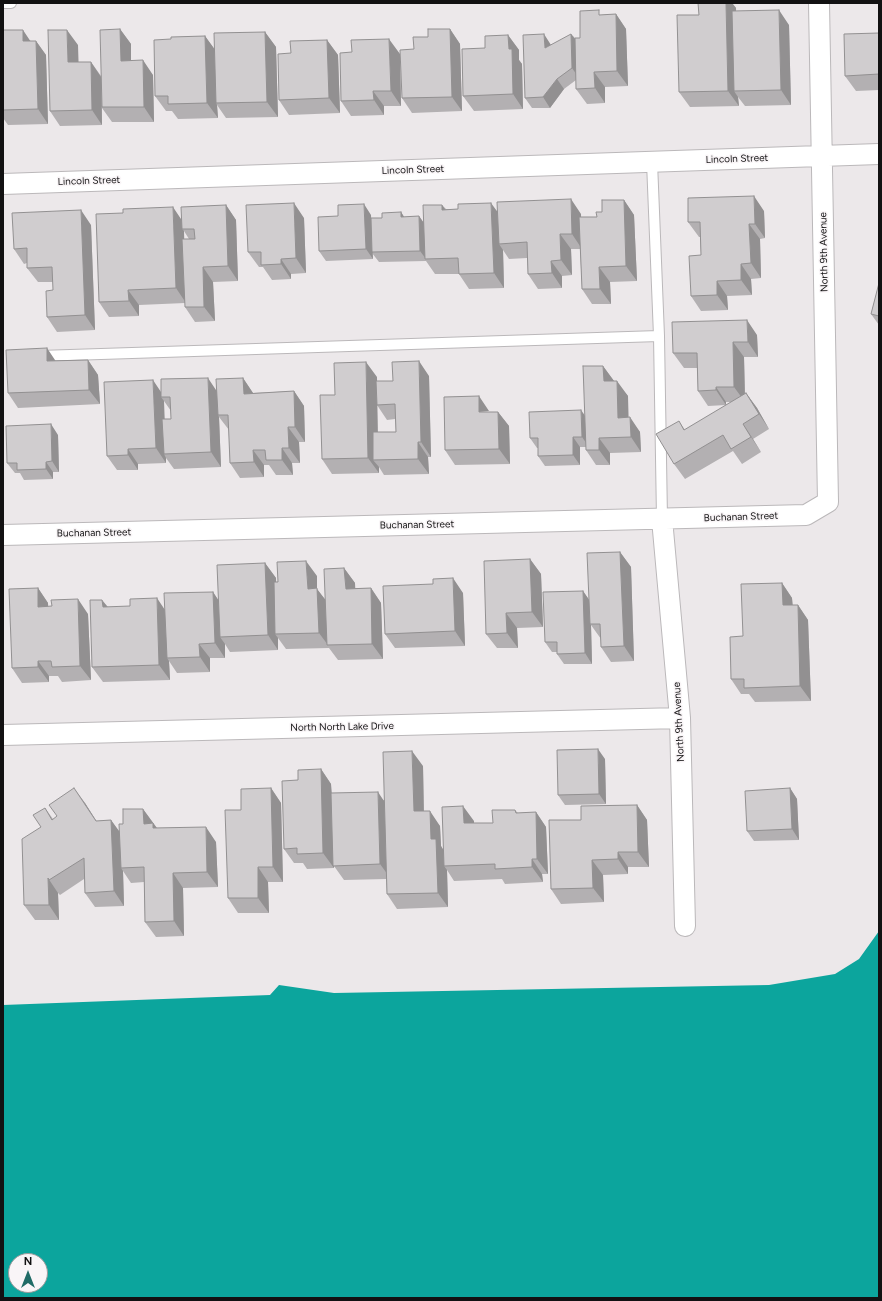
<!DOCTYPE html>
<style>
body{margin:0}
#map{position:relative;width:882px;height:1301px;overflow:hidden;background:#ece8ea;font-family:Figtree,sans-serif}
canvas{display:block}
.frame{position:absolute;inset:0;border:4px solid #121112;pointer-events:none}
.north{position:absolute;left:8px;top:1253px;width:40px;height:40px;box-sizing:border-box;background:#f9f5f7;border:1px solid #9d9a9b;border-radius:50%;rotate:0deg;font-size:11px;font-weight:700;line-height:16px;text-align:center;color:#121112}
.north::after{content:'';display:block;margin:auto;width:14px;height:18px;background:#206b66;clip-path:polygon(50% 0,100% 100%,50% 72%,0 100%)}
</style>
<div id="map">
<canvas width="882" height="1301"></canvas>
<div class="frame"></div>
<div class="north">N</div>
</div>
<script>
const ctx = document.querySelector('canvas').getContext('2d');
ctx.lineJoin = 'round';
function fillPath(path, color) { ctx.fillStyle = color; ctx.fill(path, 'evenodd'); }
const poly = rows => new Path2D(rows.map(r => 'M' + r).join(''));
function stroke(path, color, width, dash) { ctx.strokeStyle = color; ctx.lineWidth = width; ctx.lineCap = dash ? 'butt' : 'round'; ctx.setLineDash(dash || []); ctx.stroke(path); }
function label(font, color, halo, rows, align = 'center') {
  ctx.font = font + ' Figtree,sans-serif'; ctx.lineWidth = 3; ctx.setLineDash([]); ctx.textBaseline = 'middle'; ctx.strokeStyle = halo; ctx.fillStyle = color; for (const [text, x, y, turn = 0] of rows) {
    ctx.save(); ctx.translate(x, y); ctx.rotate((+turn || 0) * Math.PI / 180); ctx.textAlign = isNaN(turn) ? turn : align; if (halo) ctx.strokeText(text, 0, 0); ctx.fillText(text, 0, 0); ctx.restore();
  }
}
fillPath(poly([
 [879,931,879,1298,3,1298,3,1005,270,995,279,985,334,993,769,985,835,974,859,959],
 [16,1261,40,1261,40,1285,16,1285]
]), '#0ca59d');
const lane = poly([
 [3,3,11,3],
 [652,162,659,336,662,519],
 [39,356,659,336]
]);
const street = poly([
 [3,184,879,154],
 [662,519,680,718,685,926],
 [3,535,806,515,828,502,819,3],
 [3,735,680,718]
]);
stroke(lane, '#bbb8ba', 12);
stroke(street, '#bbb8ba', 22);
stroke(lane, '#fff', 10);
stroke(street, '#fff', 20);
fillPath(poly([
 [698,3,732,3,736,8,736,11,789,25,791,105,745,106,738,97,739,106,690,107,679,92,699,15],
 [616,14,626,29,628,86,605,87,605,103,587,104,576,89,576,80,564,89,550,108,532,108,525,98,571,34,575,38,580,38,602,15],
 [120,29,131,44,131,60,153,75,154,122,112,122,102,108,102,125,60,126,50,111,78,45,78,62,91,62,101,76],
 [450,29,460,44,462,111,412,113,402,98,414,49,428,37],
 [3,30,31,41,36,41,46,55,48,124,8,125,3,118],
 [265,32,276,47,278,117,226,118,217,105,218,118,178,119,172,111,166,111,155,96,171,39,205,36,214,49],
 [879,33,879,90,856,91,845,76],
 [508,35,519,50,519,60,522,64,523,109,474,111,463,96,485,48],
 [327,40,338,55,340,113,289,115,279,100,291,53],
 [400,54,401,106,384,106,384,115,351,116,341,101],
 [624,200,634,215,637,281,610,282,611,304,592,304,582,289,580,249,571,249,572,275,562,276,562,288,538,289,528,274,527,258,509,259,503,250,504,288,469,289,459,274,435,274,426,261,379,262,372,253,373,259,326,261,319,251,371,215,371,218,382,218,401,212,404,217,419,216,423,222,442,205,446,209,581,214,581,217,597,217,602,212],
 [226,205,236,220,238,281,213,282,215,321,195,322,185,307,185,303,139,305,139,316,109,317,99,302,181,219],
 [184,231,189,239,184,239],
 [764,211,765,238,760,239,761,278,751,279,752,295,727,296,728,310,701,311,691,296,701,255,700,237,699,237,688,222],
 [304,218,306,273,291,274,291,279,272,280,263,267,259,267,248,252],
 [91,225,95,330,57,332,47,317,53,290,53,282,38,282,27,268,27,263,24,264,14,249],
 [879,283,879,325,871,314],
 [757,335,758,357,744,357,745,394,746,393,757,408,769,429,753,439,761,452,742,464,733,451,685,479,674,464,679,421,685,430,726,405,708,406,698,391,697,368,684,368,673,353],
 [726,402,731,402,726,405],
 [88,360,98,375,100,404,18,408,8,393,56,361],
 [603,366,614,381,628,396,628,417,640,432,641,452,610,453,610,465,596,465,586,450,586,447,580,447,580,465,545,466,538,456,538,448,537,448,530,438,585,416],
 [429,376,431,457,428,457,429,474,384,475,379,467,379,473,332,474,322,459,335,395,377,377,377,381,393,381],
 [377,405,387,420,395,419,396,432,378,432],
 [243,378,253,393,294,391,304,406,305,442,299,442,300,463,292,463,293,475,276,475,269,465,264,465,264,477,240,478,230,463,229,430,219,417,221,467,174,469,166,458,166,463,138,464,138,470,117,470,107,456,161,392,217,390],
 [164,401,171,411,171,419,164,419],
 [489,412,498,412,509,426,510,464,455,465,445,450],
 [58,435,59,472,53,472,53,479,24,480,20,473,15,473,7,463],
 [620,552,631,567,634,661,611,662,601,647,601,639,591,625,592,664,564,664,557,654,557,652,552,652,545,642,583,591,589,600],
 [530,559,541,574,543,627,517,628,518,648,497,648,486,634],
 [265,563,276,578,276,582,317,576,317,589,325,600,344,568,355,583,355,588,371,588,381,603,383,659,338,660,329,648,286,649,278,638,278,650,230,652,225,644,225,658,210,658,210,672,177,673,169,661,170,680,103,682,92,667,102,600,108,607,165,609,213,592,218,600],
 [782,583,792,598,793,605,798,605,808,620,811,701,755,702,749,694,741,694,731,679,743,636],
 [433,584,463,593,465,646,395,648,385,634],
 [38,588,48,603,48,607,88,614,91,680,62,682,58,676,49,676,49,682,22,683,12,668],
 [605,759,606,804,565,805,558,795],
 [423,766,424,811,440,826,441,846,443,850,474,821,474,823,493,823,515,810,518,813,536,812,546,827,548,874,542,874,543,882,505,884,502,879,454,881,447,870,448,907,397,909,387,894,386,879,344,880,334,866,334,868,307,869,303,863,294,863,284,849,298,780,321,769,331,784,332,793,384,800],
 [271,788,281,803,283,882,268,882,269,913,238,913,228,898,241,810],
 [790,788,797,799,799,840,754,841,747,831],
 [85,803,96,821,111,820,119,832,123,824,143,809,157,828,216,842,218,887,183,888,184,936,156,937,145,922,144,882,131,883,123,871,124,906,95,907,85,893,84,879,60,895,58,893,59,920,35,920,24,905,45,808,53,819],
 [637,805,647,820,649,867,628,867,628,874,603,875,604,902,561,904,551,889,581,820]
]), '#b3b0b2');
fillPath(poly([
 [726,3,732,3,736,8,738,91,734,91,738,97,739,106,728,91],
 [779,10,789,25,791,105,781,90],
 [616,14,626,29,628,86,617,71],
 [120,29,131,44,131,76,121,61],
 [450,29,460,44,462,111,452,97],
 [23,30,33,45,23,41],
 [67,30,78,45,79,77,68,62],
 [265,32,276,47,278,117,267,102],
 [544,34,551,45,545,48],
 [571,34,579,44,579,78,572,68],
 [508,35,519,50,519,60,522,64,523,109,513,94,509,49],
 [205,36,216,51,216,103,217,105,218,118,207,103],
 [389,39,400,54,401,106,391,91],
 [327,40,338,55,340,113,329,98],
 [36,41,46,55,48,124,38,109],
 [143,60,153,75,154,122,144,107],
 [91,62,101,77,102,125,92,110],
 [594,72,605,87,605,103,595,88],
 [557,79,564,89,550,108,543,97],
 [373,91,384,106,384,115,374,100],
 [754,196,764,211,765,238,755,224],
 [571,199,581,214,582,249,572,234],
 [624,200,634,215,637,281,626,266],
 [294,203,304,218,306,273,296,258],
 [491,203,502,218,499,244,503,250,504,288,494,273],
 [364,204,371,215,373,259,366,249],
 [226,205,236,220,238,281,228,266],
 [442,205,453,220,442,210],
 [173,207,183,222,182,229,184,231,186,303,176,288],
 [81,210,91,225,95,330,85,315],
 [401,212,408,223,401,217],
 [419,216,426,226,426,259,420,251],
 [749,224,760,239,761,278,751,263],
 [560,234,571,249,572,275,561,260],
 [281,259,291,274,291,279,281,264],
 [551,261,562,276,562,288,552,273],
 [741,264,751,279,752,295,741,280],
 [203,267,213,282,215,321,204,307],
 [599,267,610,282,611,304,600,289],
 [717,281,727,296,728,310,717,295],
 [128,290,139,305,139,316,129,301],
 [747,320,757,335,758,357,748,342],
 [733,342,744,357,745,402,734,387],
 [47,348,57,363,47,361],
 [88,360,98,375,100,404,89,390],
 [419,361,429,376,431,457,421,442],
 [366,362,377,377,378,460,373,460,379,467,379,473,368,458],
 [603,366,614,381,614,396,604,381],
 [208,378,218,393,218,415,219,417,221,467,211,452],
 [243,378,253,393,254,409,244,394],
 [153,380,163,395,161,397,164,401,166,454,164,454,166,458,166,463,156,448],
 [617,381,628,396,629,433,618,418],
 [716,387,726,402,726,405,716,390],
 [294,391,304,406,305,442,295,427],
 [746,393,757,408,769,429,759,414],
 [479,396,489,411,479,412],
 [581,410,588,420,589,447,582,437],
 [498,412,509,426,510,464,499,449],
 [630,417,640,432,641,452,631,437],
 [51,424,58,435,59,472,52,461],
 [743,424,753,439,761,452,751,437],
 [288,427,299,442,300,463,289,448],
 [573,437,580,447,580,465,573,455],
 [599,438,610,453,610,465,599,450],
 [418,442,428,457,429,474,418,459],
 [282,448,292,463,293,475,282,460],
 [128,449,138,464,138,470,128,455],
 [253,450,264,465,264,477,254,462],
 [46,462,53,472,53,479,46,469],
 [620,552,631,567,634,661,624,646],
 [530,559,541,574,543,627,532,612],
 [306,561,317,576,317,589,328,603,328,645,319,633,308,589],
 [265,563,276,578,278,634,275,634,278,638,278,650,268,635],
 [344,568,355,583,356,604,346,589],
 [453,578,463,593,465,646,455,631],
 [782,583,792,598,793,620,783,605],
 [38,588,48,603,49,622,38,607],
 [371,588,381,603,383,659,372,644],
 [583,591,590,601,590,624,591,625,592,664,585,653],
 [213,592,223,607,220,637,225,644,225,658,215,643],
 [157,598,167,613,167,658,169,661,170,680,159,665],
 [78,599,88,614,91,680,80,666],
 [102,600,113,614,103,607],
 [798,605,808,620,811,701,800,686],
 [506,613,517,628,518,648,507,633],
 [199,644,210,658,210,672,200,657],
 [38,661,49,676,49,682,38,667],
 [598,749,605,759,606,804,599,794],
 [412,751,423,766,424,826,414,811],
 [321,769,331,784,334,868,323,853],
 [74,788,85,803,106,836],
 [271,788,281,803,283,882,273,867],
 [790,788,797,799,799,840,792,829],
 [378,792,388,807,391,879,380,864],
 [637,805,647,820,649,867,638,852],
 [463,806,474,821,474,838,464,823],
 [143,809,164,838,144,824],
 [430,811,440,826,441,846,446,854,444,866,447,870,448,907,438,893,431,839],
 [536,812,546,827,548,874,537,859],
 [111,820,122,835,121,868,123,871,124,906,114,891],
 [206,827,216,842,218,887,207,872],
 [618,852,628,867,628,874,618,859],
 [532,859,542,874,543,882,532,867],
 [592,860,603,875,604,902,593,888],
 [258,867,268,882,269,913,258,898],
 [173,873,183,888,184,936,174,921],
 [48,878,58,893,59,920,49,905]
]), '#929091');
const building = poly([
 [698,3,726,3,728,91,679,92,677,15,699,15,698,3],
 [599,10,599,15,616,14,617,71,594,72,595,88,576,89,575,38,580,38,580,11,599,10],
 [779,10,781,90,734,91,732,11,779,10],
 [120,29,121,61,143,60,144,107,102,107,100,30,120,29],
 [428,29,450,29,452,97,402,98,400,50,414,49,413,37,428,37,428,29],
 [3,30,23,30,23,41,36,41,38,109,3,110,3,30],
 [48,30,67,30,68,62,91,62,92,110,50,111,48,30],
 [265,32,267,102,216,103,214,33,265,32],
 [879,33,879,74,845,76,844,34,879,33],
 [544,34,545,48,571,34,572,68,557,79,543,97,525,98,523,35,544,34],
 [508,35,509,49,512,49,513,94,463,96,462,49,485,48,485,36,508,35],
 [205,36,207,103,168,104,168,96,155,96,154,40,171,39,171,37,205,36],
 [389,39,391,91,373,91,374,100,341,101,340,53,352,52,351,40,389,39],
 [327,40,329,98,279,100,278,54,291,53,290,41,327,40],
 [754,196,755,224,749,224,751,263,741,264,741,280,717,281,717,295,691,296,689,256,701,255,700,222,688,222,688,198,754,196],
 [571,199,572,234,560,234,561,260,551,261,552,273,528,274,527,242,499,244,497,202,571,199],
 [602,200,624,200,626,266,599,267,600,289,582,289,579,217,597,217,596,212,602,212,602,200],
 [294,203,296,258,281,259,281,264,261,265,261,252,248,252,246,205,294,203],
 [491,203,494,273,459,274,458,258,425,259,423,205,442,205,442,210,458,209,458,204,491,203],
 [364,204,366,249,319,251,318,217,338,216,338,205,364,204],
 [226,205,228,266,203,267,204,307,185,307,182,239,195,239,194,229,182,229,181,207,226,205],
 [173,207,176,288,128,290,129,301,99,302,96,214,123,213,123,209,173,207],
 [81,210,85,315,47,317,46,291,53,290,52,267,27,268,27,248,14,249,12,213,81,210],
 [401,212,401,217,419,216,420,251,372,252,371,218,382,218,382,213,401,212],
 [879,283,879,316,871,314,879,283],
 [747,320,748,342,733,342,734,387,716,387,716,390,698,391,697,353,673,353,672,322,747,320],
 [47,348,47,361,88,360,89,390,8,393,6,350,47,348],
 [419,361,421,442,418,442,418,459,373,460,373,432,396,432,395,404,377,405,376,381,393,381,392,362,419,361],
 [366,362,368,458,322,459,320,395,335,395,334,363,366,362],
 [583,366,603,366,604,381,617,381,618,418,630,417,631,437,599,438,599,450,586,450,583,366],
 [208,378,211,452,164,454,162,419,171,419,170,397,161,397,161,379,208,378],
 [243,378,244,394,294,391,295,427,288,427,289,448,282,448,282,460,266,460,265,450,253,450,254,462,230,463,228,415,218,415,216,379,243,378],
 [153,380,156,448,128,449,128,455,107,456,104,382,153,380],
 [746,393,759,414,743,424,751,437,731,449,723,435,674,464,656,434,679,421,684,430,746,393],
 [479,396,479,412,498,412,499,449,445,450,444,397,479,396],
 [581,410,582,437,573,437,573,455,538,456,538,438,530,438,529,412,581,410],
 [51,424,52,461,46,462,46,469,17,470,17,463,7,463,6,426,51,424],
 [620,552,624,646,601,647,600,624,590,624,587,553,620,552],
 [530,559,532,612,506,613,507,633,486,634,484,561,530,559],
 [306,561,308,589,317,588,319,633,275,634,274,582,278,582,277,562,306,561],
 [265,563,268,635,220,637,217,565,265,563],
 [344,568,346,589,371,588,372,644,327,645,324,569,344,568],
 [453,578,455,631,385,634,383,586,433,584,433,579,453,578],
 [782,583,783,605,798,605,800,686,744,688,744,679,731,679,730,637,743,636,741,584,782,583],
 [38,588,38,607,52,606,51,600,78,599,80,666,52,667,51,661,38,661,38,667,12,668,9,589,38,588],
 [583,591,585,653,557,654,557,642,545,642,543,592,583,591],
 [213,592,215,643,199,644,200,657,167,658,164,593,213,592],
 [157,598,159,665,92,667,90,600,102,600,103,607,130,606,130,599,157,598],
 [598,749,599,794,558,795,557,750,598,749],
 [412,751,414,811,430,811,431,839,436,839,438,893,387,894,383,752,412,751],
 [321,769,323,853,297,854,297,848,284,849,282,781,298,780,298,770,321,769],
 [74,788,96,821,111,820,114,891,85,893,84,858,49,880,48,878,49,905,24,905,22,839,41,827,33,815,45,808,52,820,57,816,49,805,74,788],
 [271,788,273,867,258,867,258,898,228,898,225,810,241,810,241,789,271,788],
 [790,788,792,829,747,831,745,791,790,788],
 [378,792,380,864,333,866,331,793,378,792],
 [637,805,638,852,618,852,618,859,592,860,593,888,551,889,549,820,581,820,581,806,637,805],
 [463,806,464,823,493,823,492,810,515,810,516,813,536,812,537,859,532,859,532,867,495,869,495,864,444,866,442,807,463,806],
 [123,809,143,809,144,824,153,823,153,828,206,827,207,872,173,873,174,921,145,922,144,867,121,868,119,824,123,824,123,809]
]);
fillPath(building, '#d0cdcf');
stroke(building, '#929091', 1);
label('10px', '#121112', '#f9f5f7', [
 ["Lincoln Street",737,159,-2],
 ["Lincoln Street",413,170,-2],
 ["Lincoln Street",89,181,-2],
 ["North 9th Avenue",824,252,-91],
 ["Buchanan Street",741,517,-2],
 ["Buchanan Street",417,525,-1],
 ["Buchanan Street",94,533,-1],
 ["North 9th Avenue",679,722,-93],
 ["North North Lake Drive",342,727,-1]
]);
</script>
